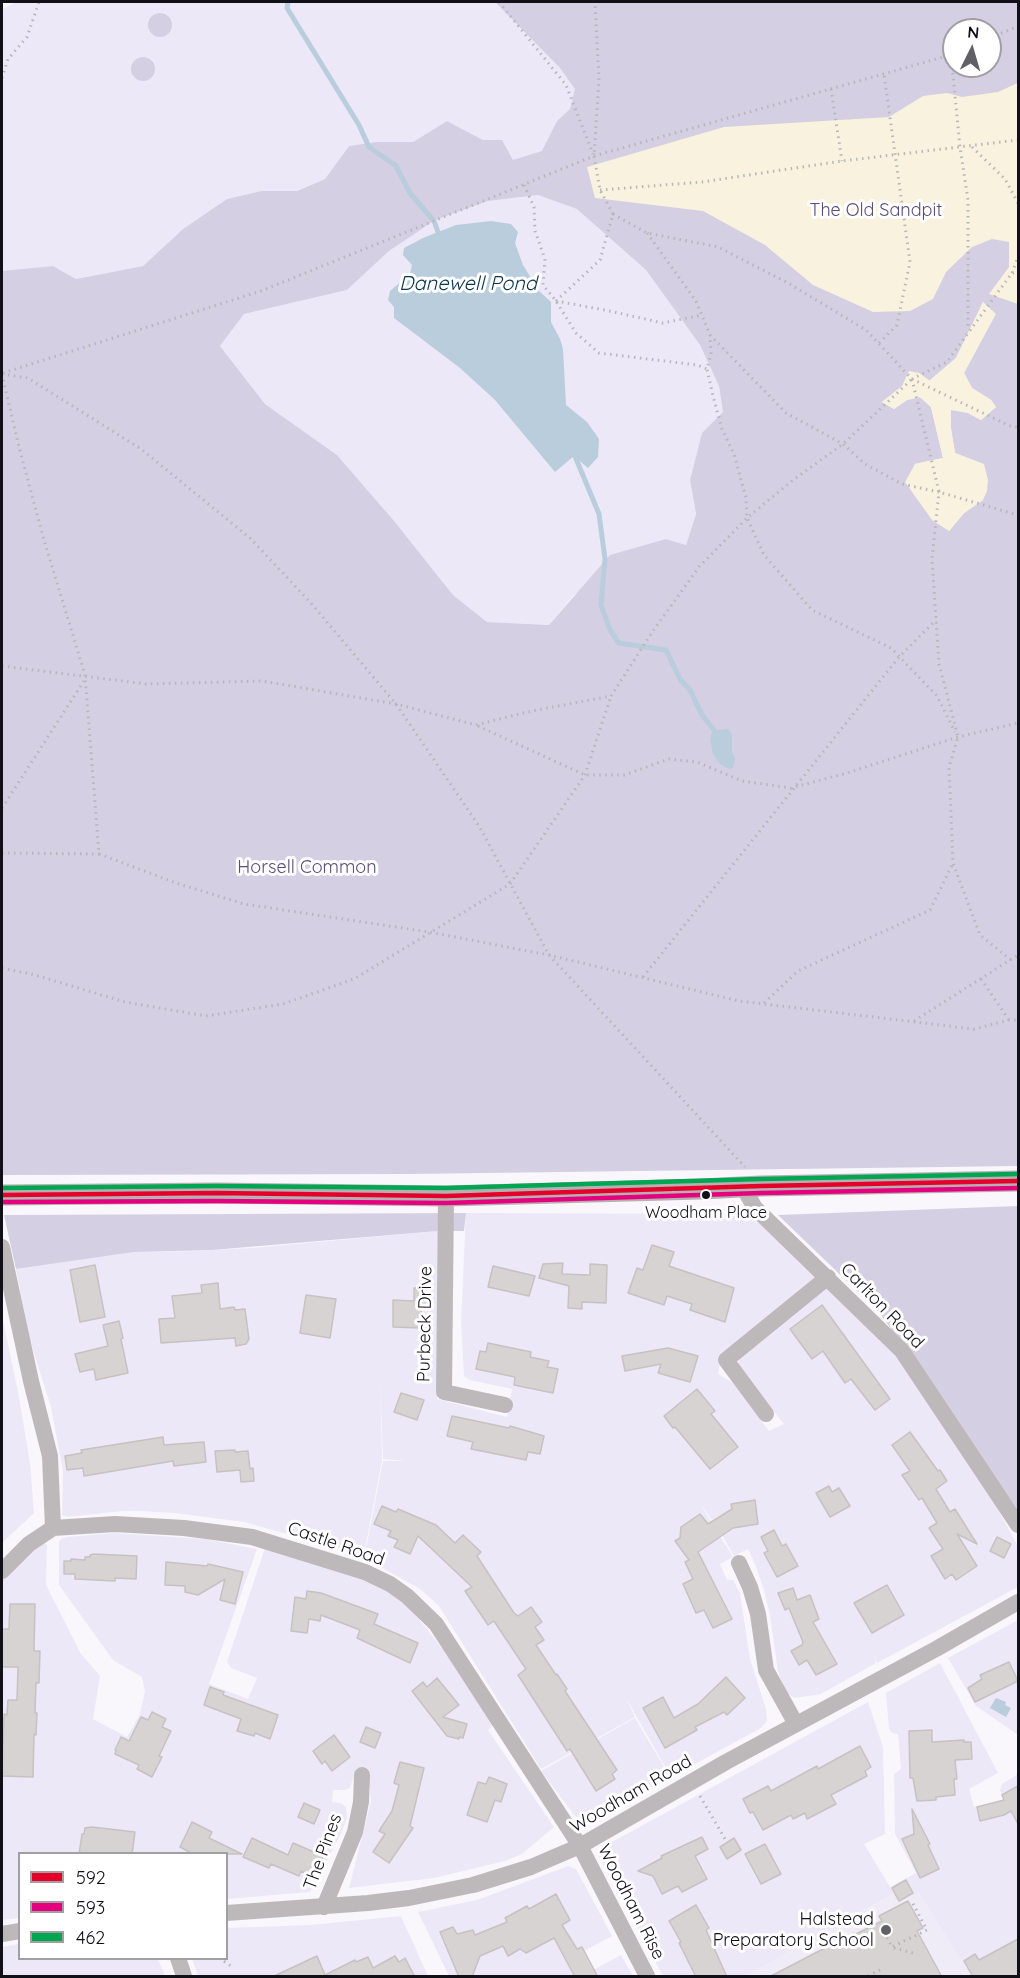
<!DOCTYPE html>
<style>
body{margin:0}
#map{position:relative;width:1020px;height:1978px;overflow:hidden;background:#f9f7fc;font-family:Quicksand,sans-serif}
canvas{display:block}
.frame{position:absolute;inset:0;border:3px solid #110f17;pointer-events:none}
.legend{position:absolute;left:18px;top:1852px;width:210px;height:108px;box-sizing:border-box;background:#fff;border:2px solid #a09fa2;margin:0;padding:8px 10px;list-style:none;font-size:18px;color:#110f17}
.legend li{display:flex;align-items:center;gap:12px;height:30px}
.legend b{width:30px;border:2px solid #a09fa2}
.north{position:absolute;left:942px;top:18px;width:60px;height:60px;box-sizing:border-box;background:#fff;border:2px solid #a09fa2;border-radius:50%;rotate:5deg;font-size:16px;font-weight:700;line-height:24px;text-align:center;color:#110f17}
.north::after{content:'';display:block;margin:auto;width:21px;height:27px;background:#626067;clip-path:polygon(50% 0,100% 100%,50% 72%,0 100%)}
</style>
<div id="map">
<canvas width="1020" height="1978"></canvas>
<div class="frame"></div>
<ul class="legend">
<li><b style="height:8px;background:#e4002b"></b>592</li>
<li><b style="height:8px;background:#e5007d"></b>593</li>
<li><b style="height:8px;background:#00a651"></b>462</li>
</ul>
<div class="north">N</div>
</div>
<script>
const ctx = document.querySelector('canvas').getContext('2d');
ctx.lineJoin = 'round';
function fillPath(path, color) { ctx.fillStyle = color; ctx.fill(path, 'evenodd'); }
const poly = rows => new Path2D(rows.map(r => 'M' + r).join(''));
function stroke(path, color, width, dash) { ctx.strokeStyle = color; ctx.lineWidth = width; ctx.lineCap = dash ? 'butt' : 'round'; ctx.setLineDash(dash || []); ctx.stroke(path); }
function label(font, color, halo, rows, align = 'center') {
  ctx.font = font + ' Quicksand,sans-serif'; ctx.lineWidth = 6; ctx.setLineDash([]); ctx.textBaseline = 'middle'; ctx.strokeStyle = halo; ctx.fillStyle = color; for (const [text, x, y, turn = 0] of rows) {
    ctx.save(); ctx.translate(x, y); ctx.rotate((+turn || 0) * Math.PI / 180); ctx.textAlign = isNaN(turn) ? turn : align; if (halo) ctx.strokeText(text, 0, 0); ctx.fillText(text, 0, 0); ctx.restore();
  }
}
fillPath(poly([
 [918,1892,971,1976,746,1976,893,1894]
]), '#efecf8');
fillPath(poly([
 [17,2,495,2,560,68,576,89,570,109,557,121,543,151,513,161,502,140,483,140,447,121,413,142,376,142,349,146,325,179,297,191,261,191,227,199,183,229,143,266,76,279,53,266,2,272,2,9],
 [538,195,578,209,646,270,700,345,719,386,723,412,702,434,690,480,696,514,686,545,666,539,640,547,573,596,549,625,487,622,453,595,395,522,337,455,265,404,220,346,244,314,347,290,389,251,435,219,488,201],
 [466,1213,754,1214,818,1277,728,1351,722,1352,718,1374,733,1383,769,1431,784,1424,740,1370,738,1357,827,1285,905,1366,992,1499,1018,1546,1018,1587,877,1663,873,1654,876,1663,821,1694,794,1698,786,1692,778,1672,770,1615,764,1590,755,1564,748,1549,734,1556,722,1535,732,1528,723,1514,712,1520,699,1502,733,1557,720,1564,727,1580,733,1580,740,1593,750,1659,766,1709,767,1721,761,1728,671,1777,626,1698,635,1717,541,1769,439,1606,420,1589,363,1557,367,1544,383,1461,406,1461,383,1459,380,1378,382,1460,366,1544,362,1555,244,1522,175,1513,139,1511,123,1511,67,1517,62,1515,63,1471,51,1407,29,1337,16,1269,134,1252,193,1251,252,1248,438,1231,437,1399,507,1417,512,1389,470,1380,464,1376,461,1322],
 [2,1315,19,1397,30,1463,34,1513,2,1543],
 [114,1533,205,1539,257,1549,209,1684,248,1699,257,1678,231,1668,227,1662,266,1545,343,1570,391,1591,414,1613,444,1651,493,1725,488,1730,554,1827,522,1854,505,1861,434,1878,349,1888,371,1801,368,1774,355,1772,350,1788,345,1790,333,1790,332,1802,341,1803,346,1807,347,1818,341,1834,310,1892,227,1899,226,1854,20,1854,19,1918,2,1920,2,1579,9,1570,42,1543,47,1544,46,1585,81,1654,100,1676,93,1719,127,1737,140,1714,145,1691,142,1677,113,1660,59,1585,59,1542,61,1539,67,1537],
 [1018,1620,1018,1735,976,1706,948,1658],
 [940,1663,998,1773,969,1789,974,1807,1004,1800,1000,1790,1002,1784,1018,1774,1018,1939,1012,1942,1014,1946,995,1955,993,1952,979,1960,975,1954,964,1961,970,1972,976,1976,971,1976,918,1892,898,1902,893,1894,746,1976,663,1976,599,1857,601,1848,868,1702,883,1747,885,1834,864,1844,890,1887,916,1873,895,1834,894,1774,901,1769,898,1734,892,1733,889,1729,886,1693],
 [635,1718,670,1777,582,1825,541,1771],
 [568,1866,576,1869,612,1936,584,1951,582,1947,565,1956,575,1976,449,1976,418,1912,477,1900],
 [401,1916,428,1976,198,1976,192,1959,226,1958,227,1928,310,1925],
 [19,1944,20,1958,158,1959,165,1976,2,1976,2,1947],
 [621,1955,633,1976,582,1976]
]), '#ece8f8');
fillPath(poly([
 [495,2,1018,2,1018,83,999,92,1018,93,1018,1166,408,1174,2,1175,2,271,53,266,76,279,143,266,183,229,227,199,261,191,297,191,325,179,349,146,376,142,413,142,447,121,483,140,502,140,513,160,542,151,557,121,570,109,575,89,560,68],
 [954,30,990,30,990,66,954,66],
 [538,195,577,209,646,270,700,345,719,386,723,412,702,433,690,480,696,514,686,545,666,539,610,555,549,625,487,622,453,595,395,522,337,455,265,404,220,346,244,314,347,290,389,251,435,220,488,201],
 [983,302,995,314,964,373,972,388,991,400,996,407,981,420,968,413,950,409,951,429,955,453,984,465,983,500,964,513,949,531,915,464,943,458,931,407,920,397,907,400,894,409,882,402,919,373,929,381,956,358],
 '148 25a12 12 0 1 1 24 0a12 12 0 1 1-24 0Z',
 '131 69a12 12 0 1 1 24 0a12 12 0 1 1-24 0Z',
 [1018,1206,1018,1510,879,1312,778,1215],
 [466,1213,464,1231,438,1231,212,1250,134,1252,16,1269,4,1215]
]), '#d4cfe2');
fillPath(poly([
 [1018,83,1018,304,989,294,1009,267,1009,242,992,239,972,247,946,272,933,299,910,311,873,312,813,285,765,245,703,211,595,198,587,167,724,127,889,117,923,96,947,93,962,97,998,92],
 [983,302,996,314,964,373,972,388,991,400,996,407,981,420,968,413,951,410,951,429,955,453,984,464,988,480,987,491,983,500,964,513,949,531,932,520,905,482,915,464,943,458,931,407,920,397,907,400,894,409,882,402,902,386,909,371,919,373,930,381,956,358]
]), '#f8f2df');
fillPath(poly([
 [491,221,511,224,518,232,515,243,523,265,539,291,551,302,551,322,560,339,563,349,566,405,587,422,599,439,598,457,588,468,574,456,555,472,495,400,460,368,394,318,394,307,388,300,390,291,410,274,412,265,403,255,404,248,423,238,456,225],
 [728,729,732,734,732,752,735,759,733,768,729,769,720,764,713,754,710,739,712,732,717,730],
 [996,1698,1006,1702,1005,1705,1011,1708,1006,1717,990,1708]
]), '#b9cddc');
stroke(poly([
 [288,2,287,8,359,125,369,147,396,166,410,193,434,221,438,232],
 [572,449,599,514,605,559,601,605,610,630,619,643,666,650,680,679,690,690,702,715,714,730]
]), '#b9cddc', 5);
const building = poly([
 [652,1245,674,1252,669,1266,734,1288,725,1322,690,1310,692,1304,667,1296,664,1305,628,1293,637,1268,643,1270,652,1245],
 [563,1263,562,1274,590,1275,590,1264,607,1265,606,1303,582,1302,582,1309,568,1308,569,1286,539,1278,543,1264,563,1263],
 [95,1265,105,1317,80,1322,70,1270,95,1265],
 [493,1266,535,1276,529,1296,488,1287,493,1266],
 [218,1283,220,1309,234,1307,235,1310,245,1309,249,1339,246,1344,236,1346,235,1338,161,1343,159,1319,175,1318,172,1296,202,1293,201,1285,218,1283],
 [414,1288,429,1288,429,1306,421,1306,421,1328,393,1327,393,1300,414,1301,414,1288],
 [306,1295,336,1299,330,1338,300,1333,306,1295],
 [822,1305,890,1399,875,1410,851,1379,845,1383,823,1351,812,1359,790,1329,822,1305],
 [119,1321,123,1338,121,1339,128,1373,96,1380,94,1369,80,1372,75,1354,108,1346,103,1325,119,1321],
 [488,1343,531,1352,530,1357,549,1361,547,1367,558,1369,553,1393,514,1385,515,1377,476,1369,480,1351,486,1352,488,1343],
 [668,1348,698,1356,690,1382,658,1373,661,1364,625,1371,622,1356,668,1348],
 [697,1389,715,1411,711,1414,738,1447,710,1469,675,1427,673,1428,664,1416,697,1389],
 [401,1393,424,1400,417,1420,394,1412,401,1393],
 [452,1416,509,1428,510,1426,544,1436,540,1454,528,1452,526,1460,471,1449,473,1442,447,1436,452,1416],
 [910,1432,938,1471,940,1470,947,1481,936,1489,950,1512,955,1509,977,1544,957,1534,977,1566,956,1580,952,1574,945,1579,931,1556,943,1549,929,1528,937,1523,922,1498,919,1500,902,1475,910,1471,892,1445,910,1432],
 [163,1437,164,1445,204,1442,206,1462,174,1466,173,1461,84,1476,83,1468,67,1470,65,1456,82,1453,81,1450,163,1437],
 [235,1450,235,1452,248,1451,250,1469,253,1468,254,1481,241,1482,240,1470,217,1472,215,1451,235,1450],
 [829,1486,832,1492,839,1488,850,1506,830,1517,816,1493,829,1486],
 [755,1500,758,1524,733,1528,698,1552,732,1619,713,1628,704,1610,696,1613,683,1584,693,1579,685,1562,689,1560,675,1541,680,1538,681,1527,700,1514,708,1524,732,1509,731,1504,755,1500],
 [382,1506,396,1512,398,1509,436,1525,455,1543,463,1535,481,1552,477,1556,514,1613,518,1616,531,1607,542,1622,535,1627,544,1640,536,1645,556,1675,557,1674,567,1689,565,1691,617,1770,612,1774,615,1779,596,1791,570,1749,567,1751,518,1675,526,1669,494,1621,488,1625,465,1591,472,1587,418,1536,410,1554,394,1547,398,1540,388,1536,391,1531,374,1524,382,1506],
 [774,1530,782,1546,786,1544,798,1566,777,1577,764,1553,768,1551,761,1537,774,1530],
 [997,1537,1011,1544,1004,1558,990,1551,997,1537],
 [94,1554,137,1556,136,1579,115,1578,115,1581,75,1579,75,1574,64,1574,64,1561,71,1561,71,1559,85,1560,85,1557,90,1557,90,1555,94,1554],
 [166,1562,207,1566,208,1564,243,1572,235,1604,220,1600,225,1579,198,1595,185,1592,185,1586,165,1585,166,1562],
 [887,1585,904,1615,872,1633,854,1603,887,1585],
 [793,1588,797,1600,810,1595,819,1619,813,1622,837,1664,816,1675,807,1660,799,1665,791,1651,802,1645,803,1642,789,1608,785,1610,778,1593,793,1588],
 [307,1591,321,1593,378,1614,374,1624,418,1643,410,1663,357,1638,360,1630,321,1615,320,1621,309,1619,307,1633,291,1631,295,1597,306,1599,307,1591],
 [10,1604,35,1604,34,1651,40,1651,39,1683,36,1683,35,1713,37,1713,36,1735,34,1734,33,1777,2,1776,4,1714,7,1715,8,1700,17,1700,18,1667,2,1667,2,1629,9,1629,10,1604],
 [1009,1662,1018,1681,975,1702,968,1688,982,1679,980,1675,1009,1662],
 [726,1677,745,1698,727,1715,724,1712,695,1727,697,1730,665,1748,643,1708,663,1697,674,1718,698,1704,726,1677],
 [437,1678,459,1705,443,1717,467,1724,463,1738,459,1737,459,1739,447,1736,412,1691,423,1682,427,1687,437,1678],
 [210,1687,224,1692,223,1695,278,1715,270,1739,255,1733,254,1736,237,1731,241,1719,204,1705,210,1687],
 [152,1712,166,1719,162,1727,171,1731,159,1756,162,1757,152,1777,137,1769,139,1765,115,1754,116,1751,115,1750,121,1737,129,1741,141,1717,148,1720,152,1712],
 [366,1727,381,1733,375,1748,360,1742,366,1727],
 [932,1730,932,1742,964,1740,964,1742,971,1742,972,1759,955,1760,957,1779,954,1779,955,1795,936,1797,936,1800,917,1801,913,1778,910,1778,909,1731,932,1730],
 [334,1735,350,1757,332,1771,325,1761,322,1764,313,1751,334,1735],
 [860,1746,871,1767,865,1771,867,1776,831,1795,836,1804,807,1819,805,1813,793,1819,791,1815,763,1830,753,1812,750,1813,743,1799,768,1786,771,1791,817,1766,818,1769,860,1746],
 [400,1762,424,1768,410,1826,413,1828,389,1863,373,1852,385,1834,379,1831,392,1811,399,1785,394,1783,400,1762],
 [489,1777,507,1784,501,1802,495,1800,487,1822,467,1815,478,1782,486,1784,489,1777],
 [1018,1786,1018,1824,1011,1811,1004,1815,980,1821,977,1807,1004,1800,1002,1795,1018,1786],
 [304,1803,320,1810,314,1824,298,1817,304,1803],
 [912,1809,930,1844,928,1845,939,1869,920,1878,902,1839,914,1834,912,1809],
 [192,1822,212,1832,209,1838,242,1854,193,1854,180,1847,192,1822],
 [92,1827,135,1832,132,1854,79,1854,82,1834,84,1834,85,1828,92,1827],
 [702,1837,708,1849,695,1856,707,1879,682,1892,678,1886,662,1894,653,1876,638,1871,662,1858,661,1856,702,1837],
 [252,1838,288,1855,293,1843,323,1856,314,1876,301,1871,299,1876,271,1864,269,1868,243,1857,252,1838],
 [734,1838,741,1850,727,1859,720,1847,734,1838],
 [765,1844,781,1874,761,1884,745,1854,765,1844],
 [906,1880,913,1893,899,1901,892,1888,906,1880],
 [556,1894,570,1920,562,1925,577,1949,582,1947,598,1977,575,1977,554,1938,526,1953,520,1949,508,1956,503,1946,480,1956,472,1977,459,1977,440,1932,453,1927,457,1934,473,1930,475,1935,507,1922,505,1918,527,1906,529,1909,556,1894],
 [908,1901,923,1928,917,1931,942,1977,769,1977,854,1933,854,1935,882,1921,879,1916,908,1901],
 [696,1905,709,1928,706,1930,727,1977,696,1977,679,1943,681,1942,669,1921,696,1905],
 [1018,1939,1018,1977,973,1977,964,1961,975,1954,979,1960,1018,1939],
 [317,1956,325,1975,355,1960,356,1962,368,1957,373,1968,395,1956,399,1962,405,1958,415,1977,272,1977,317,1956]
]);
fillPath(building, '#d7d3d2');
stroke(building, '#c6c2c1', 1.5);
stroke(poly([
 [499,2,566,85,593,154],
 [990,38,1018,26],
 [951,55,960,147,968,200,968,330],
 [2,78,8,59,27,37,39,2],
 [831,89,842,161],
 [972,147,1005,179,1018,203],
 [524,185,534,207,535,231,545,259,543,285,556,301,576,333,599,353,697,365,707,369],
 [600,190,702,182,842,161,1018,140],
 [613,214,647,233,718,247,788,283,866,330,912,379,947,362,1012,273,1018,272],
 [647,233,696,301,710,335,711,354,707,369,713,396,722,429,734,454,746,498,747,518,764,555,812,610,891,648,937,696,955,732],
 [1012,273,1018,257],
 [556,301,600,260,613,214,600,190,594,156,599,80,595,2],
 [556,301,605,310,663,323,702,315],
 [710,335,786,413,843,444,865,464,902,484,939,492,932,559,939,664,958,737,949,767,953,863,980,935,1011,960],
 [879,343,897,325,910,262,884,74],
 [3,373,261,291,594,156,954,54],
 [2,374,19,447,44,540,85,675,99,854,176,883,244,904,429,932,549,955,739,1001,974,1029,1009,1020,1018,1020],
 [2,374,28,378,141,449,250,538,310,602,396,704,479,826,549,955,745,1167],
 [912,379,939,492,1018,515],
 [912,379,1010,426,1018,427],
 [2,666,146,684,262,681,396,704,476,725,527,712,611,696,653,631,699,567,747,518,793,480,843,444,912,379],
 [478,726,585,775,624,775,669,759,697,762,742,781,791,788,847,773,958,737,1018,723],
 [2,808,84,681],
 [2,853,99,854],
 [2,968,35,975,125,1002,206,1016,283,1004,354,979,510,884,585,775,611,696],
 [643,977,899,657,936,620],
 [981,979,1009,1020],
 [764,1003,798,971,930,910,953,863],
 [914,1021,1018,955],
 [700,1796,725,1839],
 [881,1927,892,1947,927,1930,912,1902],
 [894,1948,913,1953],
 [219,1958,231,1966],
 [868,1976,882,1969]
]), '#b8b6b9', 3, [1.5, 4.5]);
stroke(poly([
 [743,1187,755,1208,902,1351,1018,1525],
 [446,1196,444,1392,505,1405],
 [2,1247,31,1381,50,1456,53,1528],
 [766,1414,726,1360,828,1277],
 [739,1563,750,1587,758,1614,766,1670,796,1724],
 [2,1571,29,1544,53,1528,115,1524,184,1528,252,1537,365,1572,390,1584,407,1596,436,1624,580,1846,647,1976],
 [324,1907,355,1832,361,1802,362,1775],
 [226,1913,368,1903,409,1898,473,1885,531,1867,580,1846,726,1762,936,1649,1018,1602],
 [2,1934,20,1931],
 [178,1958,184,1976]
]), '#bdb9ba', 16);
stroke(poly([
 [2,1195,216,1193,446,1196,701,1189,761,1186,1018,1181]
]), '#b5b1b2', 21);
stroke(poly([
 [2,1195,216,1193,446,1196,761,1186,1018,1181]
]), '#e4002b', 4.5);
stroke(poly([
 [2,1202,216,1201,446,1203,761,1193,1018,1188]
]), '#e5007d', 4.5);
stroke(poly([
 [2,1188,216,1186,446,1188,761,1179,1018,1174]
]), '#00a651', 4.5);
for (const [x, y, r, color] of [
 [706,1195,5,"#110f17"],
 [886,1930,6,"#626067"]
]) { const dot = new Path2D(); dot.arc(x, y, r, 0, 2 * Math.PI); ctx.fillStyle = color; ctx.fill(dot); stroke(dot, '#fff', 2); }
label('16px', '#110f17', '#fff', [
 ["Woodham Place",706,1213]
]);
label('18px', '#5a4c78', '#fff', [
 ["The Old Sandpit",876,211],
 ["Horsell Common",307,868]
]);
label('18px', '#110f17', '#fff', [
 ["Carlton Road",882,1306,46],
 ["Purbeck Drive",425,1324,-89],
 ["Castle Road",336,1544,19],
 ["Woodham Road",631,1794,-30],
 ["The Pines",323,1852,-70],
 ["Woodham Rise",631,1902,63]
]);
label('18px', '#110f17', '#fff', [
 ["Halstead",874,1920],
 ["Preparatory School",874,1941]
], 'right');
label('italic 20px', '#0b354a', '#fff', [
 ["Danewell Pond",468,284]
]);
</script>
